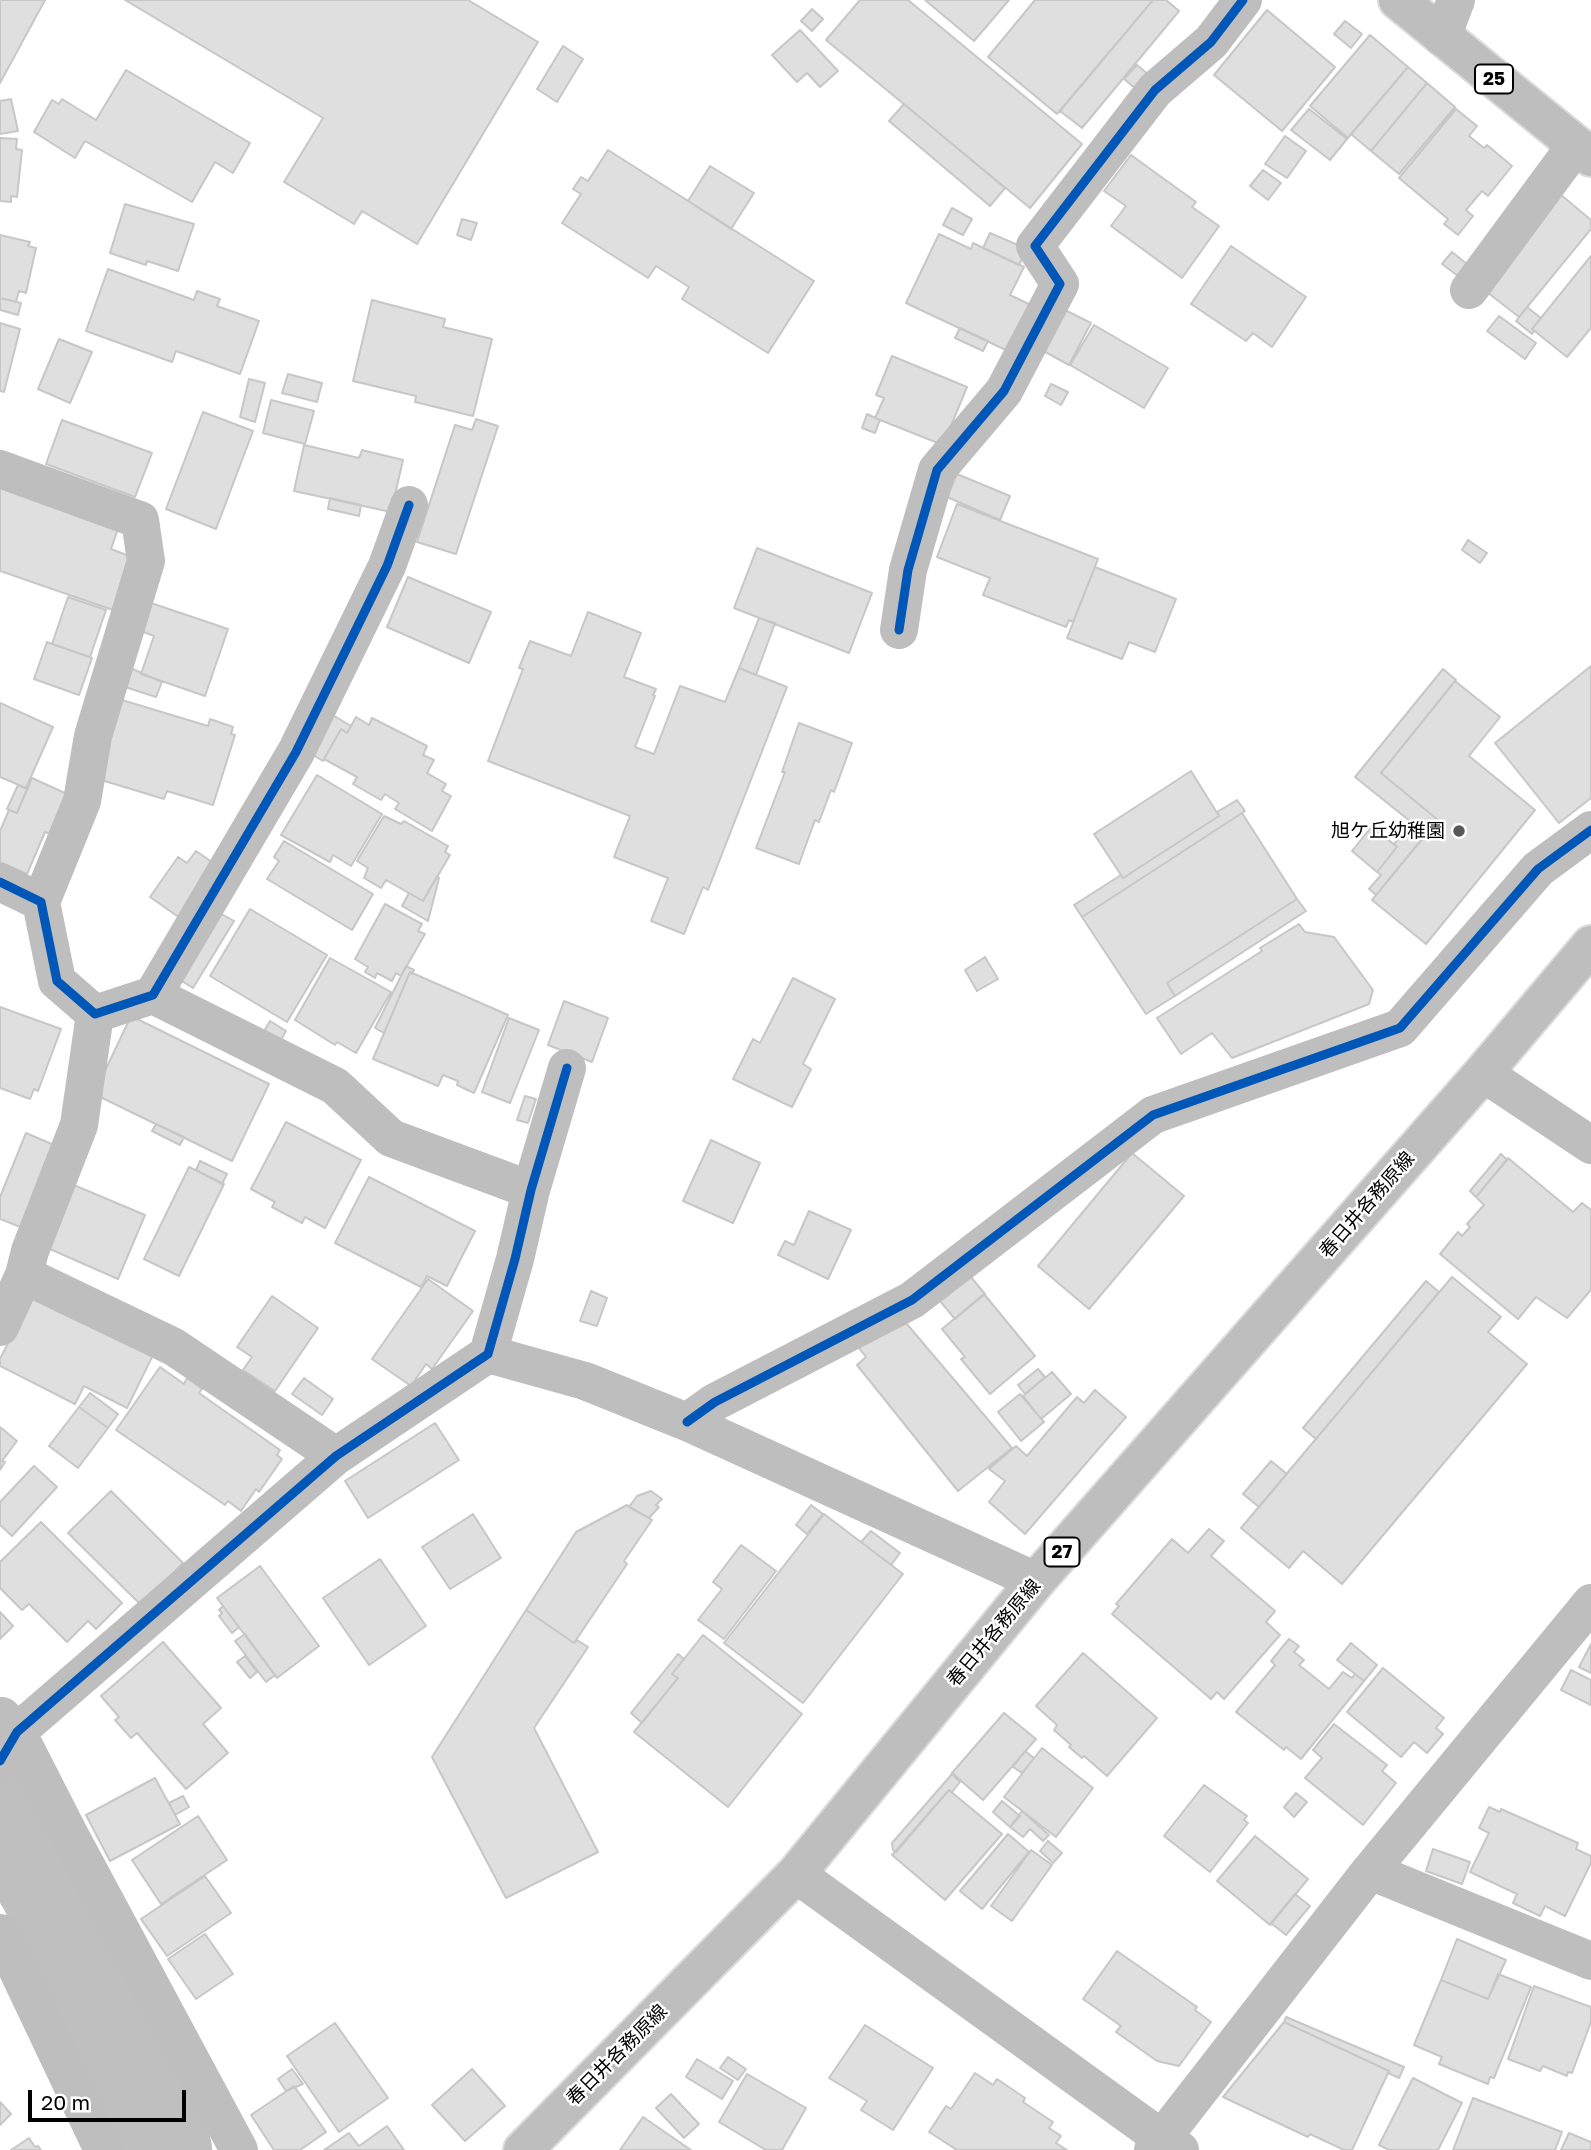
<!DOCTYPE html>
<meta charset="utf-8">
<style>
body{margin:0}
#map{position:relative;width:1591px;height:2150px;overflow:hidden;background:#fff;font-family:"Golos Text",sans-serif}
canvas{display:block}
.scale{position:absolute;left:28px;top:2090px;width:158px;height:32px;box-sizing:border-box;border:4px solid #000;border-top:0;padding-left:9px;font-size:21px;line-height:24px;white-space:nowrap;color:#000;-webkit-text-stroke:5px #fff;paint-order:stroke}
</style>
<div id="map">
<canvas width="1591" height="2150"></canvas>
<div class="scale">20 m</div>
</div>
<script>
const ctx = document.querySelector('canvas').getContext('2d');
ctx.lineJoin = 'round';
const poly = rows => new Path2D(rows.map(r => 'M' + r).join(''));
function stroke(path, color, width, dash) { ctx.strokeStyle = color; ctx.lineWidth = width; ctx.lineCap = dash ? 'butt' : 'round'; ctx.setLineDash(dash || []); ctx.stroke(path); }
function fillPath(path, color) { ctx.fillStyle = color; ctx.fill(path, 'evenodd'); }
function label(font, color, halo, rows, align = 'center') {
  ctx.font = font + ' "Golos Text","Noto Sans JP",sans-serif'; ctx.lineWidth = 5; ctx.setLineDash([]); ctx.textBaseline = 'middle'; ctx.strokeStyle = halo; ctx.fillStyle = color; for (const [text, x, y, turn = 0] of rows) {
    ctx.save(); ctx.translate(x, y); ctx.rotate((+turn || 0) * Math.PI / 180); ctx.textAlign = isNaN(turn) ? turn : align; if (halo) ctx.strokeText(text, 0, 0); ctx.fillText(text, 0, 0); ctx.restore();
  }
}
stroke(poly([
 [0,1814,46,1888,165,2150]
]), '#bfbfbf', 94);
const building = poly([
 [0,0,45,0,0,83,0,0],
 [125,0,468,0,538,42,417,244,362,211,354,224,284,182,323,118,125,0],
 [860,0,908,0,1082,144,1030,208,826,40,860,0],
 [925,0,1009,0,974,41,925,0],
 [1035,0,1153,0,1057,114,988,57,1035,0],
 [1153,0,1166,0,1179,11,1082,128,1060,111,1153,0],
 [812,9,823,19,812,31,801,21,812,9],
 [1267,10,1335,67,1282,131,1214,75,1267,10],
 [1345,21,1362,34,1351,48,1334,34,1345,21],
 [800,30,838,71,820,87,807,73,797,82,772,55,800,30],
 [1370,35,1408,67,1348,138,1310,106,1370,35],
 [563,46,583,59,557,102,537,89,563,46],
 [1137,65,1149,75,1136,89,1124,79,1137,65],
 [1408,67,1427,83,1371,151,1351,134,1408,67],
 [126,70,250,143,233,173,215,162,192,202,85,141,75,158,34,132,52,100,59,104,62,99,96,120,126,70],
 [1427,83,1455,107,1399,174,1371,151,1427,83],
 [11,99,18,131,0,134,0,101,11,99],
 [904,104,1005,188,990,206,889,121,904,104],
 [1309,109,1347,139,1330,160,1291,130,1309,109],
 [1456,109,1477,126,1469,136,1484,148,1487,145,1512,166,1488,196,1482,191,1466,210,1473,216,1458,235,1444,224,1448,219,1399,178,1456,109],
 [1285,136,1306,151,1287,178,1265,164,1285,136],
 [0,138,17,139,16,149,22,150,17,197,11,196,11,202,0,201,0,138],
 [608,150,814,281,768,353,682,299,689,287,656,266,648,278,562,223,581,194,573,189,581,177,588,181,608,150],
 [1131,155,1196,202,1192,207,1219,226,1182,278,1111,226,1126,206,1104,191,1131,155],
 [710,166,754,193,731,229,688,201,710,166],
 [1263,170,1281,183,1268,200,1250,186,1263,170],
 [1560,194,1591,220,1591,229,1519,317,1483,289,1560,194],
 [125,204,194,224,178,271,147,261,146,265,110,253,125,204],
 [952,208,972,219,963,235,943,225,952,208],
 [462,219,477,223,471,240,457,235,462,219],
 [990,233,1027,249,1019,265,983,248,990,233],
 [939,234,971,249,973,243,1024,267,1010,295,1033,306,1010,352,906,303,939,234],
 [0,235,30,242,28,246,36,248,26,293,19,291,16,302,0,298,0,235],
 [1231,246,1306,297,1272,347,1253,333,1246,341,1191,304,1231,246],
 [1452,252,1468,265,1458,276,1442,264,1452,252],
 [1591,256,1591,328,1567,357,1532,329,1591,256],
 [108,269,194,300,197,291,220,299,217,306,259,321,240,374,176,351,172,362,86,331,108,269],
 [0,298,21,303,18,315,0,310,0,298],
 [372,300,445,319,443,327,492,339,473,416,415,402,416,396,353,381,372,300],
 [1059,307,1091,323,1069,365,1038,348,1059,307],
 [1527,307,1541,318,1532,329,1534,331,1532,334,1516,321,1527,307],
 [1499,316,1536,343,1525,359,1487,331,1499,316],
 [0,323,20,329,4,392,0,391,0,323],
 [1094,325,1168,368,1144,408,1070,365,1094,325],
 [960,328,988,341,983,351,955,338,960,328],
 [59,339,92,352,70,403,38,389,59,339],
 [892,356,967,387,943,445,875,418,884,398,876,395,892,356],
 [288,374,322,383,317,402,282,393,288,374],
 [249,379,265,383,255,422,240,417,249,379],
 [1051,384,1068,392,1061,405,1045,396,1051,384],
 [271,400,314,411,305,444,263,433,271,400],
 [203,412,253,431,216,529,166,509,203,412],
 [867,414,880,420,875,433,862,428,867,414],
 [476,419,498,426,456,554,417,542,455,425,472,430,476,419],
 [62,420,152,453,135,497,46,464,62,420],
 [304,445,359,458,362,450,403,460,391,512,294,491,304,445],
 [957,474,1010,496,1000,520,947,497,957,474],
 [0,485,119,526,111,549,129,556,113,610,0,571,0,485],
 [330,498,361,505,359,516,328,509,330,498],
 [957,504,1098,559,1073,622,1069,620,1066,627,983,595,990,578,937,557,957,504],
 [1468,540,1487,553,1480,563,1462,550,1468,540],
 [757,548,872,593,849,653,734,608,757,548],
 [1095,567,1176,599,1155,652,1129,642,1122,659,1067,638,1095,567],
 [408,577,491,612,469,663,387,627,408,577],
 [68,597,106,610,90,657,52,644,68,597],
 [151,603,228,629,205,696,141,674,154,636,141,631,151,603],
 [588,612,641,633,624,677,656,689,653,695,655,696,635,747,654,754,680,686,725,702,739,668,787,687,708,890,703,887,684,934,651,921,668,878,614,857,630,816,488,761,523,669,519,668,530,641,571,656,588,612],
 [759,618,775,623,756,675,739,668,759,618],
 [47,642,92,658,79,695,34,679,47,642],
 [126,666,162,682,156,697,119,685,126,666],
 [1591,666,1591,798,1559,823,1495,743,1591,666],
 [1443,669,1456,680,1381,773,1438,820,1426,834,1355,777,1443,669],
 [1455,681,1500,717,1469,756,1535,810,1426,944,1372,900,1438,820,1381,773,1455,681],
 [122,700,208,726,210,719,233,727,231,734,235,735,213,805,167,791,164,799,98,779,122,700],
 [0,703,53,727,26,788,0,777,0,703],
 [331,714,351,726,347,733,341,729,323,761,308,752,331,714],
 [356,717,369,725,372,718,427,746,423,755,434,760,427,773,446,784,442,791,451,796,432,831,395,809,399,803,385,794,381,800,353,784,357,777,324,759,341,729,347,733,356,717],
 [799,723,852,743,834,792,831,790,819,822,815,820,799,864,756,848,785,772,782,772,799,723],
 [1191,771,1219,816,1123,878,1094,834,1191,771],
 [317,775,382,814,351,866,333,855,330,862,281,835,317,775],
 [32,778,67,794,50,834,45,832,27,874,0,862,0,831,9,810,17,813,32,778],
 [18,785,27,789,17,813,7,809,18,785],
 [1237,800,1245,811,1082,917,1074,905,1121,875,1123,878,1219,816,1217,812,1237,800],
 [1242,813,1297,899,1167,983,1175,996,1146,1014,1082,917,1242,813],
 [384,816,401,824,404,821,448,846,445,852,450,855,423,901,386,880,381,888,364,878,368,868,357,861,384,816],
 [1411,823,1426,834,1376,895,1369,889,1381,875,1377,872,1397,847,1394,844,1411,823],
 [1372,826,1397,847,1377,872,1352,851,1372,826],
 [284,841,373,894,352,930,267,879,279,861,274,857,284,841],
 [196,851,212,862,180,918,150,897,178,857,187,863,196,851],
 [437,876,439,878,428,921,402,906,409,893,423,901,437,876],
 [1297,899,1306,911,1175,996,1167,983,1297,899],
 [385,904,422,924,418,931,425,934,401,976,396,973,392,981,377,973,375,978,365,972,368,967,355,959,385,904],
 [250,909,327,955,287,1022,210,976,250,909],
 [216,911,234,921,193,988,175,977,216,911],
 [1299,924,1305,932,1334,937,1373,990,1369,1004,1232,1058,1212,1033,1181,1054,1157,1018,1262,951,1260,948,1299,924],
 [985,957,998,979,977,991,965,970,985,957],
 [330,958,391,992,356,1053,337,1042,335,1045,295,1020,330,958],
 [406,966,414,970,412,974,410,972,384,1033,375,1028,406,966],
 [410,972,508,1015,474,1093,457,1085,458,1081,443,1075,438,1086,373,1059,410,972],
 [793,978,835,999,803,1064,811,1069,792,1107,733,1079,753,1039,760,1043,793,978],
 [564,1001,608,1018,592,1062,548,1045,564,1001],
 [0,1007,61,1029,38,1091,34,1089,30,1099,0,1088,0,1007],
 [131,1016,269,1084,232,1161,94,1094,131,1016],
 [509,1018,539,1030,510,1103,482,1092,509,1018],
 [270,1021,286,1031,279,1043,263,1033,270,1021],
 [525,1096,536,1099,528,1123,517,1120,525,1096],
 [286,1122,361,1160,325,1228,305,1217,302,1223,272,1207,275,1202,251,1189,286,1122],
 [156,1124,184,1137,180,1145,152,1131,156,1124],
 [26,1133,61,1148,28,1230,0,1219,0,1197,26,1133],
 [711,1140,760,1163,733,1223,683,1201,711,1140],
 [1132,1153,1184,1196,1089,1309,1038,1266,1132,1153],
 [1501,1154,1507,1160,1476,1197,1470,1191,1501,1154],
 [1508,1158,1573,1212,1582,1203,1591,1210,1591,1290,1567,1318,1536,1297,1518,1319,1440,1254,1458,1232,1462,1236,1470,1227,1467,1224,1484,1205,1476,1197,1508,1158],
 [200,1161,227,1174,222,1184,196,1170,200,1161],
 [189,1167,224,1184,179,1276,144,1259,189,1167],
 [369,1177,475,1231,447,1286,427,1276,421,1287,335,1243,369,1177],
 [69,1183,145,1215,118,1279,43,1246,69,1183],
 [809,1211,851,1230,828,1279,778,1255,785,1241,794,1245,809,1211],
 [970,1276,985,1294,955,1319,940,1301,970,1276],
 [1452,1277,1501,1317,1488,1332,1527,1364,1342,1584,1303,1551,1289,1568,1241,1528,1452,1277],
 [428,1279,473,1311,432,1369,426,1364,411,1386,372,1359,428,1279],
 [1426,1281,1439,1292,1316,1439,1303,1428,1426,1281],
 [591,1291,607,1298,597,1326,580,1321,591,1291],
 [33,1293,153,1355,127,1408,84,1386,75,1404,0,1366,0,1359,33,1293],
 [984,1294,1035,1356,990,1394,961,1359,965,1357,942,1329,984,1294],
 [272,1296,318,1328,275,1391,243,1370,252,1357,237,1347,272,1296],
 [906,1323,1012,1448,958,1491,857,1365,866,1357,858,1347,906,1323],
 [160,1367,184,1384,187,1378,202,1389,199,1393,280,1450,277,1455,282,1459,259,1492,256,1489,241,1511,228,1501,225,1505,116,1430,160,1367],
 [1038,1369,1045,1377,1025,1394,1018,1385,1038,1369],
 [1052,1372,1071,1394,1041,1419,1023,1396,1052,1372],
 [304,1378,333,1399,322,1415,292,1394,304,1378],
 [1095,1390,1126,1417,1025,1534,989,1502,1005,1481,989,1469,1016,1446,1027,1456,1077,1397,1084,1403,1095,1390],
 [90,1393,118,1414,108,1428,79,1407,90,1393],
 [1020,1394,1044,1422,1021,1441,998,1412,1020,1394],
 [79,1407,108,1428,78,1468,49,1446,79,1407],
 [435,1423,459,1460,368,1518,345,1481,435,1423],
 [0,1427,17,1441,2,1461,5,1462,0,1470,0,1427],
 [1271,1461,1287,1474,1259,1507,1243,1494,1271,1461],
 [34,1466,57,1487,12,1536,0,1525,0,1502,34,1466],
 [111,1491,183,1563,141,1605,68,1533,111,1491],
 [651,1491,662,1499,656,1505,659,1507,649,1518,629,1507,637,1496,651,1491],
 [627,1505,652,1520,624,1561,627,1564,574,1643,526,1610,576,1532,627,1505],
 [811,1505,823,1514,807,1534,796,1525,811,1505],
 [473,1514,501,1558,450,1589,422,1547,473,1514],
 [824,1514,903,1574,803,1703,724,1643,824,1514],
 [41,1522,122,1603,96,1629,88,1621,67,1642,29,1604,22,1610,0,1588,0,1562,41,1522],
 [1209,1529,1224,1541,1211,1556,1275,1611,1266,1622,1280,1635,1224,1699,1217,1692,1211,1699,1112,1614,1119,1606,1116,1604,1172,1539,1188,1553,1209,1529],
 [871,1531,900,1553,891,1565,861,1542,871,1531],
 [741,1545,776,1571,724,1639,698,1620,722,1589,713,1582,741,1545],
 [380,1559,426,1626,369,1665,323,1598,380,1559],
 [260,1566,319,1646,277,1678,217,1598,260,1566],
 [223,1606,239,1627,232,1633,219,1616,222,1613,219,1610,223,1606],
 [526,1610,574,1643,577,1640,588,1647,534,1728,598,1852,506,1898,432,1757,526,1610],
 [0,1612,13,1626,0,1639,0,1612],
 [245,1634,275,1675,266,1682,235,1641,245,1634],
 [703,1635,802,1714,728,1807,634,1732,678,1678,672,1674,703,1635],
 [1289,1639,1299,1646,1294,1652,1304,1660,1299,1665,1329,1689,1343,1672,1352,1678,1355,1674,1364,1681,1301,1759,1286,1747,1284,1750,1236,1712,1275,1665,1271,1661,1289,1639],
 [163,1642,221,1708,203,1724,228,1753,186,1789,137,1733,131,1738,115,1720,119,1717,101,1696,163,1642],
 [1351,1643,1377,1665,1364,1681,1337,1660,1351,1643],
 [1591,1644,1591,1673,1579,1667,1591,1644],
 [1083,1653,1157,1718,1107,1776,1084,1756,1082,1758,1069,1747,1071,1745,1054,1730,1057,1725,1036,1706,1083,1653],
 [678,1654,684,1659,672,1674,678,1678,642,1723,631,1713,678,1654],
 [245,1656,257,1672,250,1678,237,1662,245,1656],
 [1383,1668,1444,1718,1436,1728,1443,1734,1427,1753,1414,1742,1401,1757,1347,1712,1383,1668],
 [1571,1670,1591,1680,1591,1705,1561,1690,1571,1670],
 [1004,1713,1036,1739,983,1800,952,1773,1004,1713],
 [1334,1724,1387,1765,1382,1771,1396,1783,1363,1825,1305,1778,1322,1758,1313,1750,1334,1724],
 [1042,1748,1093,1788,1056,1837,1004,1797,1042,1748],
 [1025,1751,1034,1758,1022,1773,1013,1767,1025,1751],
 [952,1774,960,1782,952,1792,949,1790,896,1852,893,1850,892,1843,952,1774],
 [155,1778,180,1824,110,1861,86,1815,155,1778],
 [1204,1785,1247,1816,1244,1820,1248,1823,1210,1872,1164,1836,1204,1785],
 [949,1790,1002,1834,945,1900,892,1855,949,1790],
 [1296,1793,1307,1802,1294,1817,1284,1807,1296,1793],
 [183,1796,189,1807,175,1815,169,1803,183,1796],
 [1002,1801,1020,1816,1010,1827,993,1812,1002,1801],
 [1489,1807,1500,1812,1501,1809,1578,1843,1576,1849,1591,1856,1591,1863,1565,1916,1545,1906,1540,1916,1513,1903,1517,1894,1470,1872,1489,1833,1479,1828,1489,1807],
 [1022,1811,1049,1835,1043,1841,1030,1829,1023,1837,1010,1827,1022,1811],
 [198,1816,227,1860,161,1904,132,1860,198,1816],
 [1008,1834,1029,1852,982,1909,960,1891,1008,1834],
 [1255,1836,1308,1879,1270,1925,1217,1881,1255,1836],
 [1048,1841,1062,1853,1053,1863,1040,1851,1048,1841],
 [1433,1849,1470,1862,1462,1884,1426,1871,1433,1849],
 [1031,1850,1052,1865,1012,1921,991,1906,1031,1850],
 [205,1876,231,1913,167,1956,141,1919,205,1876],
 [1295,1894,1310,1906,1286,1935,1271,1923,1295,1894],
 [205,1934,233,1974,196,1999,168,1959,205,1934],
 [1457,1939,1506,1960,1488,1999,1441,1980,1457,1939],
 [1117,1951,1197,2007,1195,2010,1211,2022,1179,2066,1157,2061,1116,2032,1121,2026,1083,1999,1117,1951],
 [1498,1974,1531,1987,1494,2078,1490,2077,1488,2084,1439,2064,1442,2057,1414,2045,1441,1980,1488,1999,1498,1974],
 [1534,1986,1591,2007,1591,2022,1572,2073,1568,2072,1567,2076,1543,2066,1540,2071,1508,2059,1534,1986],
 [1286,2017,1404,2067,1399,2078,1388,2073,1389,2071,1284,2022,1286,2017],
 [1284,2022,1389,2071,1352,2150,1344,2150,1310,2134,1308,2137,1223,2097,1284,2022],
 [335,2023,388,2098,339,2132,287,2056,335,2023],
 [865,2025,933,2068,893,2130,861,2110,867,2101,829,2078,865,2025],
 [728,2057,746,2069,738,2080,720,2068,728,2057],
 [697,2059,733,2081,722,2099,686,2077,697,2059],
 [292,2069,303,2084,286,2091,278,2079,292,2069],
 [472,2069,505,2106,465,2141,432,2105,472,2069],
 [975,2073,993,2085,997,2079,1025,2098,1023,2102,1053,2122,1049,2128,1061,2136,1056,2143,1067,2150,957,2150,929,2132,946,2106,951,2109,975,2073],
 [747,2074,806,2108,782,2150,766,2150,719,2122,747,2074],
 [1413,2078,1462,2103,1438,2150,1389,2150,1379,2145,1413,2078],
 [294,2086,326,2132,300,2150,274,2150,251,2115,294,2086],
 [671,2094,699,2124,684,2138,656,2108,671,2094],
 [1473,2098,1562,2132,1555,2150,1453,2150,1473,2098],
 [0,2102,11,2114,0,2125,0,2102],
 [643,2117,691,2150,620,2150,643,2117],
 [387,2126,404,2150,324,2150,349,2133,359,2146,387,2126],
 [1569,2133,1591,2142,1591,2150,1561,2150,1569,2133],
 [29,2138,35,2147,38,2146,41,2150,11,2150,29,2138]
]);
fillPath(building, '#dfdfdf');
stroke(building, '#c7c7c7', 2);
const primary = poly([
 [1398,0,1591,157],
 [523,2150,796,1874,1036,1581,1483,1073,1591,945]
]);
stroke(primary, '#dbdbdb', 42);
stroke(poly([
 [1442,37,1456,0],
 [1469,290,1576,145],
 [0,469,140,520,146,561,93,736,82,801,41,902],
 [899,630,908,570,937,470,1004,391,1060,284,1035,246,1155,90,1211,42,1243,0],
 [0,882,41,902,57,981,95,1014,153,995,296,752,387,566,409,505],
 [153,995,335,1086,391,1138,531,1190],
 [1483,1073,1591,1145],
 [24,1275,174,1347,336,1456],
 [0,1327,24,1275,30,1251,79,1125,95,1014],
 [488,1354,585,1381,687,1422,1036,1581],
 [687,1422,715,1402,912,1300,1153,1115,1400,1028,1538,869,1591,830],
 [2,1716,17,1732,68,1832,239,2150],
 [0,1761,17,1732,336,1456,488,1354,515,1259,531,1190,567,1068],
 [1370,1871,1591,1961],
 [0,1933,103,2150],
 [1153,2150,1370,1871,1591,1603]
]), '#bebebe', 38);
stroke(poly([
 [796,1874,1161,2138,1180,2150]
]), '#bebebe', 38);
stroke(primary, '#bebebe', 38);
stroke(poly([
 [899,630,908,570,937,470,1004,391,1060,284,1035,246,1155,90,1211,42,1243,0],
 [0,882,41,902,57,981,95,1014,153,995,296,752,387,566,409,505],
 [687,1422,715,1402,912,1300,1153,1115,1400,1028,1538,869,1591,830],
 [0,1761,17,1732,336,1456,488,1354,515,1259,531,1190,567,1068]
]), '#0057b8', 9);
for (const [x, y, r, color] of [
 [1459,831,7,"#595959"]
]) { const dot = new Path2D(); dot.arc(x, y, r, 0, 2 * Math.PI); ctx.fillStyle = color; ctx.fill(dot); stroke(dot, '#fff', 2.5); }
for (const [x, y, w] of [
 [1494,79,38],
 [1062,1552,35]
]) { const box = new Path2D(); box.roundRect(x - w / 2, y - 14.5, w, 29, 5); ctx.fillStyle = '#fff'; ctx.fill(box); stroke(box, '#000', 2); }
label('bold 18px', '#000', null, [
 ["25",1494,79],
 ["27",1062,1552]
]);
label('19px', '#000', '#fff', [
 ["旭ケ丘幼稚園",1445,831]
], 'right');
label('19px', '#000', '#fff', [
 ["春日井各務原線",1367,1205,-49],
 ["春日井各務原線",994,1633,-50],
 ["春日井各務原線",617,2055,-45]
]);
</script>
